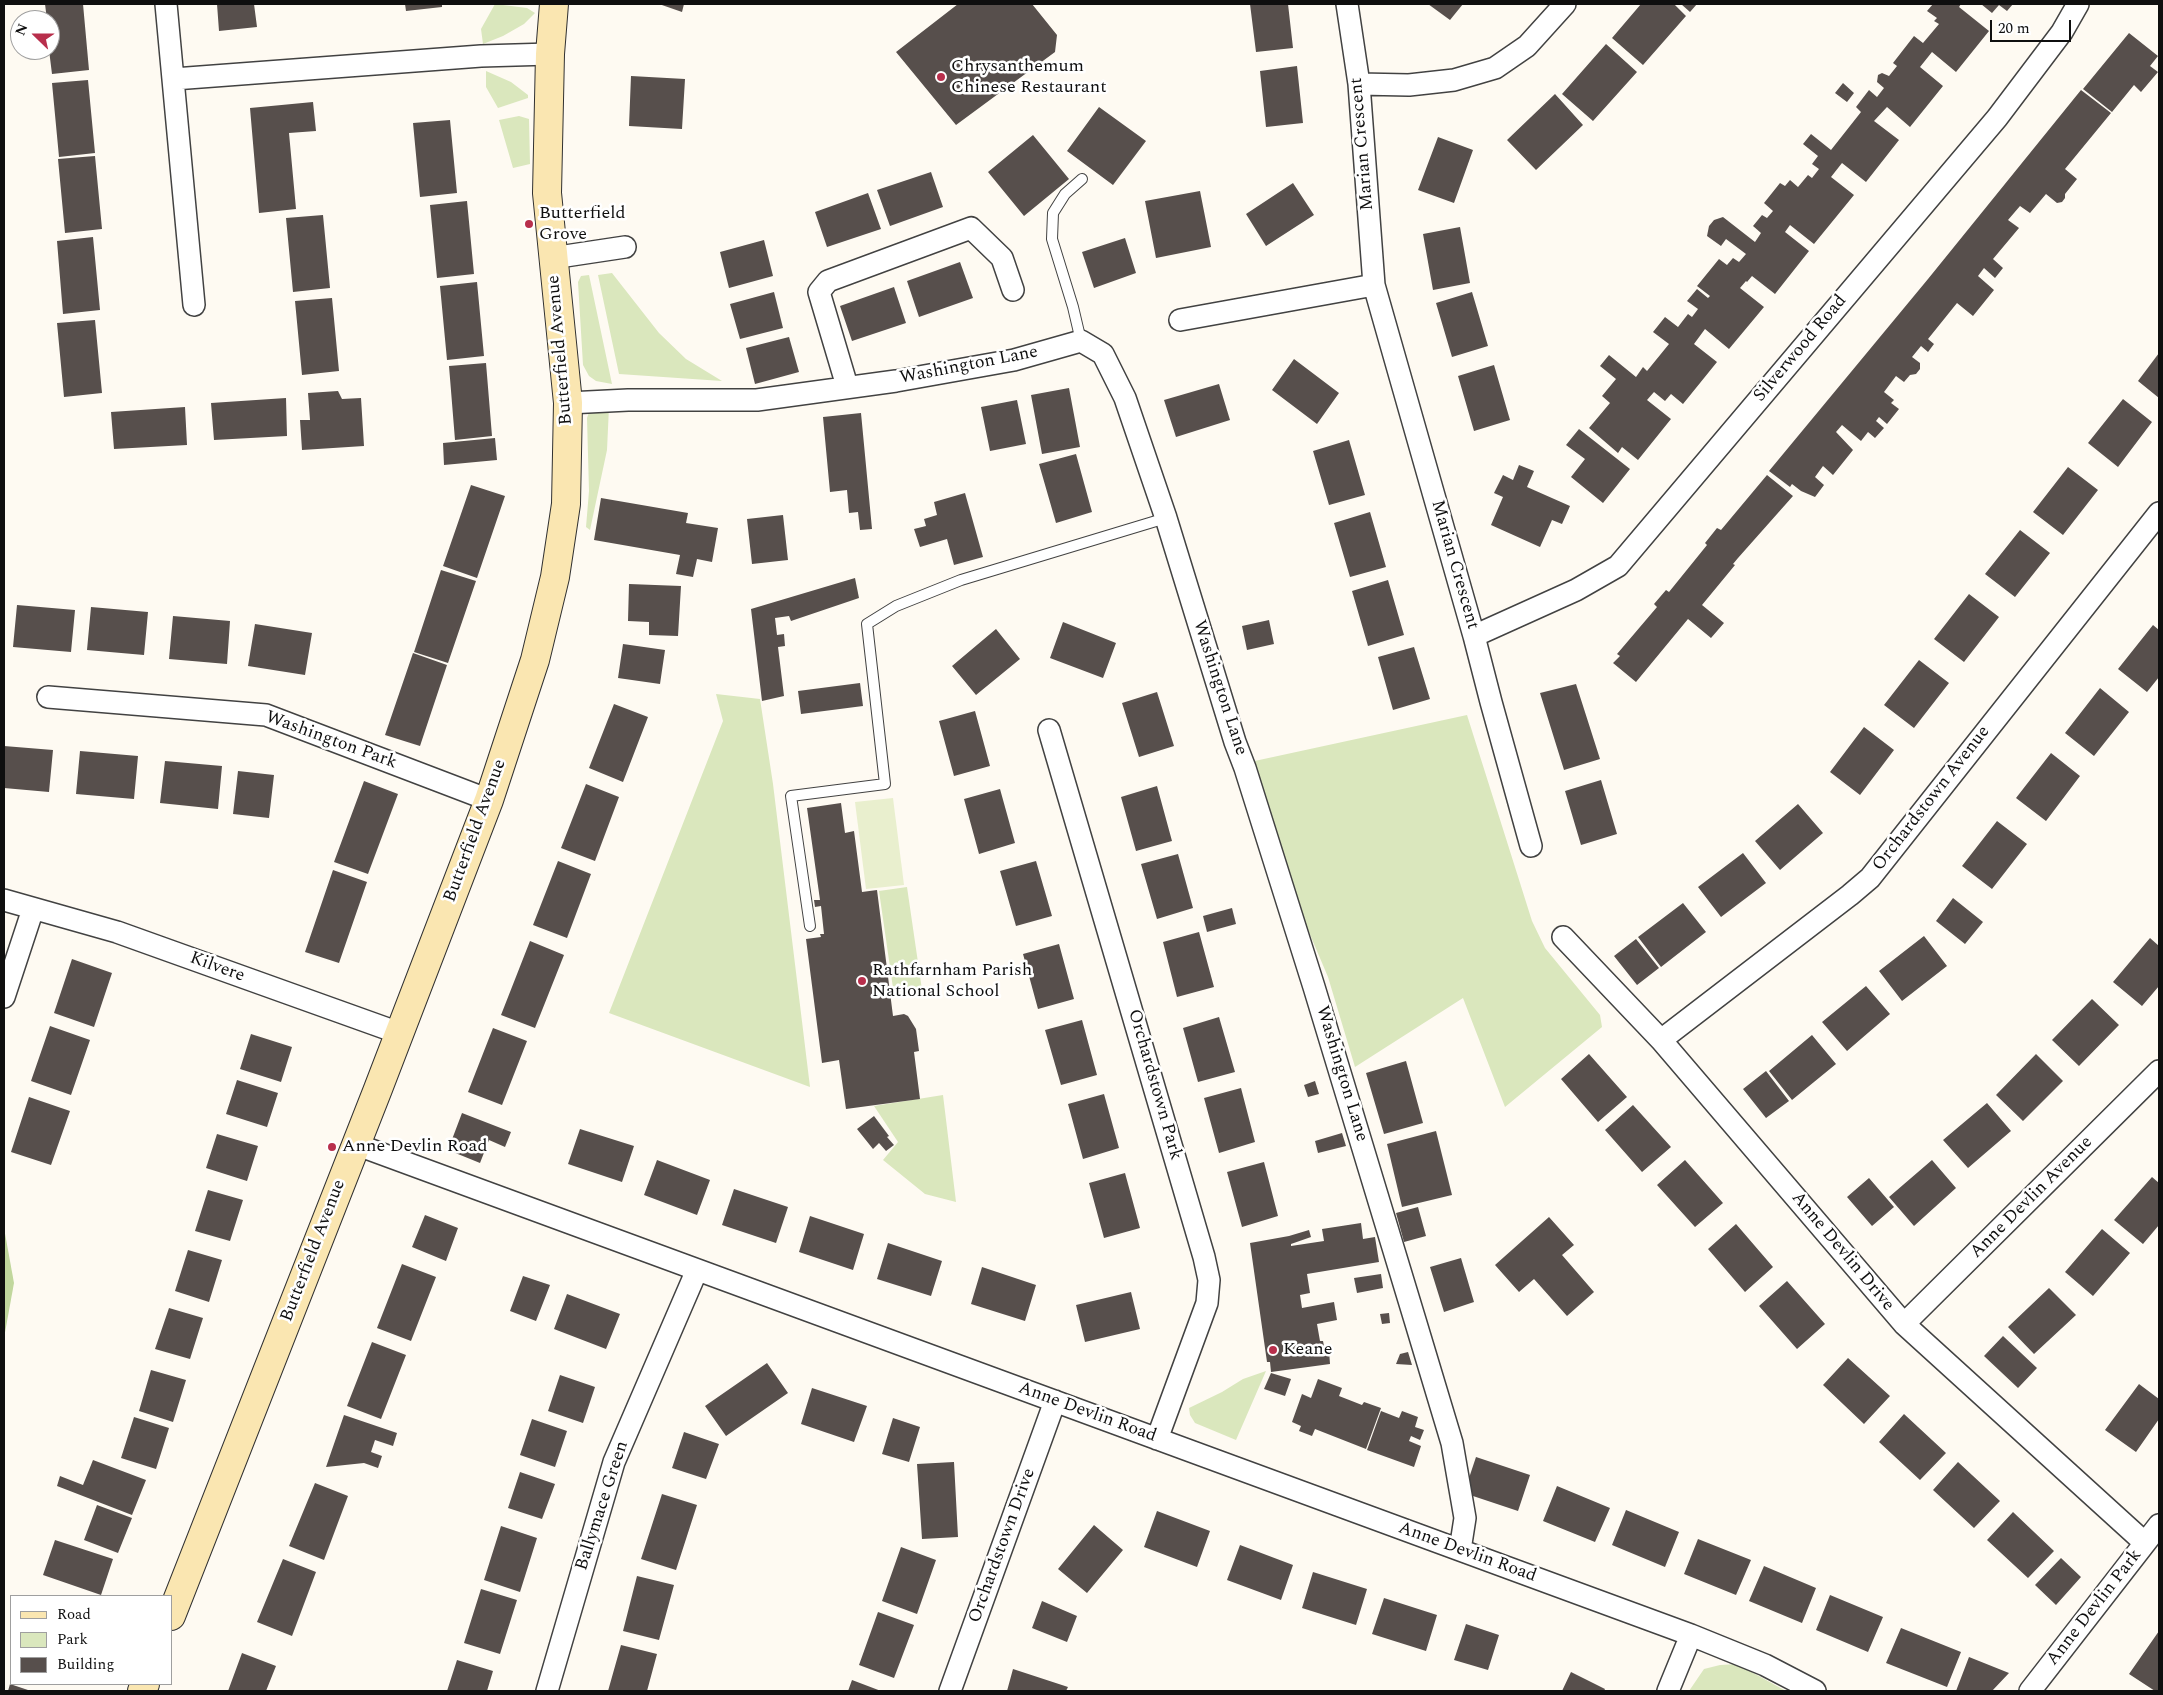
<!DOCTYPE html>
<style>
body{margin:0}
#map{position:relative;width:2163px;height:1695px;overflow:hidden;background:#fefaf2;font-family:Spectral,serif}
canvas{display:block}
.frame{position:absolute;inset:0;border:5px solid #0f0f0f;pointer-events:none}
.legend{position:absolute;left:10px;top:1595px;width:162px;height:90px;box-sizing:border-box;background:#fff;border:1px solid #9f9f9f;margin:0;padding:6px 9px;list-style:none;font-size:15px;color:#0f0f0f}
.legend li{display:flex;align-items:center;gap:10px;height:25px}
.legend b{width:25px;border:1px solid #9f9f9f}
.north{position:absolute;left:10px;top:10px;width:50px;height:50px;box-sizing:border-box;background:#fff;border:1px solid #9f9f9f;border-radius:50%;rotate:292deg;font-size:14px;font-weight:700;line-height:20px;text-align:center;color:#0f0f0f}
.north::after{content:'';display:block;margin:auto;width:18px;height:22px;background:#b82f4c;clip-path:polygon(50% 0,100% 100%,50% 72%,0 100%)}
.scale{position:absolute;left:1990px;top:20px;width:81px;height:22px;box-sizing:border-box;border:2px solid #0f0f0f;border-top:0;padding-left:6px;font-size:15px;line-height:18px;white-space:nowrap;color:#0f0f0f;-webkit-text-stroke:4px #fff;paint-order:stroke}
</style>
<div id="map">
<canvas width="2163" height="1695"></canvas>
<div class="frame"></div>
<ul class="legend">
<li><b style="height:6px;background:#fae6b1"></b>Road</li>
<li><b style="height:14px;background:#dae7bd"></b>Park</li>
<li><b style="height:14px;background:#574f4c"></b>Building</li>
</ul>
<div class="north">N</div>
<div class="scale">20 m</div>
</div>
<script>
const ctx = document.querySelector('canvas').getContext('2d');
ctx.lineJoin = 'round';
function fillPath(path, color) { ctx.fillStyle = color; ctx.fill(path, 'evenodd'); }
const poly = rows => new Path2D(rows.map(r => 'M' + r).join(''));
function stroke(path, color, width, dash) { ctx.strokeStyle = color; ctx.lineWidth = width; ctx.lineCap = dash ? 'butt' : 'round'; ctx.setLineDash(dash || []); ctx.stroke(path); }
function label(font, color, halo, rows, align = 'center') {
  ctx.font = font + ' Spectral,serif'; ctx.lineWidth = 5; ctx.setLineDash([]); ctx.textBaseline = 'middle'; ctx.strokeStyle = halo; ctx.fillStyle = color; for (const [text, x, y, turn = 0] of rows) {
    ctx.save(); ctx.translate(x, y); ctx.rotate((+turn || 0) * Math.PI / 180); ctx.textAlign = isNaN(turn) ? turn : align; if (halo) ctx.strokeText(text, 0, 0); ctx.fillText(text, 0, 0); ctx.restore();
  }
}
fillPath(poly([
 [495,4,527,8,535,13,524,24,503,36,483,44,481,29],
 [486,71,511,82,528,95,528,98,498,108,486,87],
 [519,116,529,119,530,164,513,168,499,120],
 [612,273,659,333,686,359,722,381,619,374,598,275],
 [589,275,612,384,596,381,589,376,583,365,578,282,581,276],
 [609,407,607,450,590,530,586,527,589,491,587,418,589,412],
 [716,694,760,699,773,784,810,1087,609,1013,723,721],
 [1467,715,1532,921,1545,948,1600,1015,1602,1027,1505,1107,1463,998,1355,1067,1328,977,1281,866,1250,762],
 [907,887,922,990,894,995,879,891],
 [943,1095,956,1202,925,1194,883,1160,898,1142,874,1106],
 [1266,1371,1236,1440,1195,1423,1190,1415,1189,1408,1222,1392,1243,1379],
 [1737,1664,1786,1691,1689,1691,1704,1669,1720,1665]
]), '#dae7bd');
fillPath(poly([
 [4,1228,14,1283,4,1338]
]), '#c1d79d');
fillPath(poly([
 [893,798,904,885,866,889,855,802]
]), '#e9efce');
fillPath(poly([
 [45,4,83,4,89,70,52,74,49,50,50,20,47,20],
 [217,4,254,4,257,27,219,31],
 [405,4,442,4,442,7,406,11],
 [659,4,684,4,682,12],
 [958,4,1032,4,1057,35,1055,52,956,125,896,52],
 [1250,4,1288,4,1293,48,1256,52],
 [1428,4,1463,4,1450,20],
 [1641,4,1674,4,1686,16,1643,65,1612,38],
 [1681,4,1697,4,1690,12],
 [1933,4,1961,4,1959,7,1989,31,1956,72,1932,52,1920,67,1943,86,1910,127,1887,107,1874,121,1899,140,1866,182,1842,163,1831,177,1854,195,1814,244,1790,225,1785,232,1809,251,1775,294,1752,276,1747,282,1746,281,1740,288,1764,307,1729,349,1705,329,1694,344,1717,362,1683,404,1671,394,1665,401,1654,392,1647,400,1671,419,1638,460,1622,447,1618,453,1589,428,1610,403,1602,396,1616,379,1600,366,1609,355,1636,377,1643,367,1647,371,1669,344,1653,332,1665,317,1678,327,1688,314,1692,317,1698,309,1687,301,1697,289,1708,298,1710,296,1697,286,1719,259,1727,265,1733,258,1739,262,1746,254,1726,239,1721,246,1707,236,1709,226,1714,220,1723,217,1755,242,1761,233,1753,226,1762,215,1767,218,1773,211,1764,203,1780,183,1785,186,1790,180,1798,187,1808,175,1812,178,1819,169,1812,164,1818,156,1803,144,1811,134,1831,150,1861,112,1856,107,1869,90,1877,97,1884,88,1877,82,1878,75,1882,73,1889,76,1897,66,1893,63,1914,36,1923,43,1939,24,1934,21,1937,18,1927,11],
 [1981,4,2013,4,2007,11,1999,5,1992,13],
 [2129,33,2158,56,2150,66,2158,72,2141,92,2134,85,2112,112,2083,89],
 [1606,44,1637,72,1593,121,1562,94],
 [1297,66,1303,123,1266,127,1260,71],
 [631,76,685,79,682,129,629,126],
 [88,80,95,153,59,157,52,83],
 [1843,83,1854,93,1847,102,1835,93],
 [2081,90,2111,113,2065,169,2077,179,2065,194,2065,198,2062,202,2057,203,2046,194,2030,213,2020,206,2008,220,2019,228,1993,259,2003,268,1995,278,1984,268,1978,276,1994,290,1973,316,1957,303,1928,339,1934,344,1928,352,1921,346,1912,357,1920,363,1920,369,1916,374,1910,375,1904,382,1896,376,1884,392,1894,400,1891,403,1899,409,1887,424,1879,417,1876,421,1884,428,1875,438,1868,432,1861,441,1842,425,1836,432,1853,450,1833,475,1823,466,1815,477,1824,485,1815,497,1801,491,1792,484,1790,487,1769,471,1928,279],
 [1555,94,1583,125,1536,170,1507,140],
 [313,102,316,131,289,133,296,209,259,213,250,108],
 [1099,107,1146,141,1113,185,1067,151],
 [450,120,457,193,420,197,413,123],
 [1033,135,1069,179,1024,216,988,172],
 [1438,137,1473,150,1454,203,1418,190],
 [95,156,102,229,65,233,58,159],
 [931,172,943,207,890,226,877,190],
 [1293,183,1314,215,1266,246,1246,214],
 [1200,191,1211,247,1156,258,1145,201],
 [868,193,881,229,827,247,815,212],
 [467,201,474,274,437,278,430,205],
 [323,215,330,288,293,292,286,218],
 [1460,227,1470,283,1433,290,1423,234],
 [93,237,100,310,63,314,57,241],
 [1125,238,1136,273,1094,288,1082,252],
 [764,240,773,276,729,288,720,252],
 [960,262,973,298,919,317,907,281],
 [477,282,484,356,447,360,440,286],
 [894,287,906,323,852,341,840,306],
 [774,292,783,328,740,339,730,304],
 [1472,292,1488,346,1452,357,1436,303],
 [332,298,339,371,302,375,295,301],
 [95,320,102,393,64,397,57,323],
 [789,337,799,372,755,384,746,348],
 [2159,353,2159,398,2138,381],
 [1294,359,1339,393,1317,424,1272,390],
 [486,363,492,436,455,440,449,366],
 [1494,365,1510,420,1474,431,1458,376],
 [1219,384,1230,420,1176,437,1164,400],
 [1069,388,1080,447,1042,454,1031,395],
 [338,391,342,399,361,398,364,446,302,450,300,420,310,420,308,393],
 [286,398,287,436,214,440,211,403],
 [2123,399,2152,422,2118,467,2088,443],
 [1017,400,1026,444,990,451,981,407],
 [185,407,187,445,114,449,111,412],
 [861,413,872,529,860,530,858,512,849,513,847,490,830,492,823,417],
 [1579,429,1630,469,1603,503,1571,477,1585,459,1566,445],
 [495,438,497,460,444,465,443,443],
 [1349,440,1365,495,1329,505,1313,451],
 [1076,454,1092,512,1056,523,1039,464],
 [1519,465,1534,471,1527,487,1570,506,1562,524,1552,520,1540,547,1491,525,1503,497,1494,493,1503,475,1513,480],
 [2068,467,2098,490,2063,535,2033,512],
 [1767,475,1793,496,1738,558,1733,564,1735,565,1702,605,1724,623,1711,638,1688,619,1636,682,1613,663,1620,656,1617,654,1657,607,1654,604,1666,590,1669,592,1707,545,1705,543,1717,528,1721,530],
 [471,485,505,496,477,578,443,566],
 [965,493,983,557,954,565,947,539,920,547,914,529,926,526,924,519,937,515,934,502],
 [601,498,688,513,686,523,718,528,712,562,697,559,693,577,676,574,680,555,594,540],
 [1370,512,1386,567,1350,577,1334,523],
 [783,515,788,560,752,564,747,519],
 [2020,530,2050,553,2015,597,1985,574],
 [441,570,476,581,448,663,414,652],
 [855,578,859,598,791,621,789,616,775,618,777,635,784,634,785,646,778,647,784,696,762,701,751,609],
 [1388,580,1404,635,1368,646,1352,591],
 [629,584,681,586,678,636,649,635,649,622,628,621],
 [1969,594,1999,617,1964,662,1934,639],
 [17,605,75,610,71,652,13,647],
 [91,607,148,612,144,655,87,650],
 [173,616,230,621,227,664,169,659],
 [1269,620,1274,644,1247,650,1242,626],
 [1063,622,1116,643,1103,678,1050,658],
 [255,624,312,633,305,675,248,666],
 [2153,625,2159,630,2159,677,2147,692,2118,669],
 [996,629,1020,659,976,695,952,666],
 [623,644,665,650,660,684,618,678],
 [1414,647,1430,699,1393,710,1378,657],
 [413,653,447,665,420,746,385,735],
 [1919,660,1949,683,1914,728,1884,705],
 [860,683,863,706,801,714,798,691],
 [1576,684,1600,759,1564,770,1540,693],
 [2100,688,2129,712,2094,756,2065,733],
 [1157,692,1174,746,1139,757,1122,703],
 [614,704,648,717,623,782,589,768],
 [975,711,990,766,954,776,939,721],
 [1864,727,1894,750,1860,795,1830,772],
 [4,746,53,750,49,792,4,788],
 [80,751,138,756,134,799,76,794],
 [2051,753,2080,776,2046,821,2016,798],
 [165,761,222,766,218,809,160,803],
 [238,771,274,775,269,818,233,814],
 [1601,780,1617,834,1581,845,1565,791],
 [364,781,398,794,368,874,334,862],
 [586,784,619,797,595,861,561,848],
 [1157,786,1172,841,1136,851,1121,797],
 [1000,789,1015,843,979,854,964,799],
 [841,803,845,833,854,831,862,892,877,890,893,1016,904,1014,908,1016,916,1029,919,1051,914,1052,920,1099,846,1109,839,1060,822,1063,806,939,821,937,820,934,824,934,821,906,815,907,814,900,820,900,807,808],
 [1798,804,1823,833,1780,870,1755,841],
 [1997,821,2027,844,1992,889,1962,866],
 [1743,853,1766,883,1721,917,1698,887],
 [1178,854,1193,908,1157,919,1141,864],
 [558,861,591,874,567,938,533,925],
 [1036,861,1052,916,1016,926,1000,871],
 [333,870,367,882,339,963,305,952],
 [1953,898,1983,922,1965,944,1936,921],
 [1683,903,1706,932,1661,967,1638,937],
 [1232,908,1236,924,1207,932,1203,916],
 [1199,932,1214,987,1177,997,1163,942],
 [1924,936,1947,966,1902,1001,1879,971],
 [2150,938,2159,946,2159,986,2142,1006,2113,982],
 [1636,939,1659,968,1637,985,1614,956],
 [530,941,564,955,535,1028,501,1015],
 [1059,944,1074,999,1038,1009,1023,954],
 [72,959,112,973,94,1027,54,1013],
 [1866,986,1890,1014,1847,1051,1822,1022],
 [2092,999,2119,1025,2079,1066,2052,1040],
 [1219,1017,1235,1072,1198,1082,1183,1028],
 [1082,1020,1097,1075,1061,1085,1045,1030],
 [50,1026,90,1040,71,1095,31,1081],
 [493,1028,527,1041,502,1105,468,1092],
 [251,1034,292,1047,281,1082,240,1069],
 [1812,1035,1836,1064,1792,1100,1769,1071],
 [1589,1054,1627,1097,1598,1122,1561,1079],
 [2036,1054,2063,1081,2023,1121,1996,1095],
 [1406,1061,1423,1123,1384,1134,1366,1073],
 [1766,1071,1789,1101,1766,1118,1743,1089],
 [237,1080,278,1093,267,1127,226,1114],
 [1315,1081,1319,1094,1308,1097,1304,1085],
 [1241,1088,1255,1142,1219,1153,1204,1098],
 [1104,1094,1119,1148,1083,1159,1068,1104],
 [29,1097,70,1111,51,1165,11,1152],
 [1987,1103,2011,1131,1968,1168,1943,1140],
 [1633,1105,1671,1147,1642,1172,1605,1130],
 [462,1113,511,1132,505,1147,489,1140,480,1163,448,1150],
 [874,1116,889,1136,887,1137,894,1145,886,1151,879,1143,873,1149,857,1129],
 [580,1129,634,1146,622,1182,568,1164],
 [1436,1131,1452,1195,1402,1207,1387,1144],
 [1342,1133,1346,1146,1318,1153,1315,1141],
 [217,1134,258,1146,247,1181,206,1168],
 [657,1160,710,1180,697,1215,644,1195],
 [1685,1160,1723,1203,1695,1227,1657,1185],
 [1932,1160,1956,1188,1914,1226,1889,1197],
 [1264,1162,1278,1216,1242,1227,1227,1172],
 [1125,1173,1140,1228,1104,1238,1089,1183],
 [2152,1177,2159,1183,2159,1225,2143,1244,2114,1220],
 [1869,1178,1894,1207,1872,1226,1847,1197],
 [734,1189,788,1207,776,1243,722,1225],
 [208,1190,243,1200,230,1241,195,1231],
 [1418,1207,1426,1236,1404,1242,1396,1213],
 [425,1215,458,1228,446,1261,412,1247],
 [810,1216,864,1234,853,1270,799,1252],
 [1549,1217,1574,1245,1562,1255,1594,1292,1567,1316,1534,1279,1519,1292,1495,1265],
 [1361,1223,1363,1239,1375,1237,1379,1262,1307,1274,1310,1293,1300,1295,1302,1308,1334,1302,1337,1320,1317,1324,1320,1341,1323,1341,1325,1351,1329,1350,1330,1364,1271,1372,1270,1362,1267,1362,1250,1243,1289,1236,1309,1230,1311,1237,1291,1244,1291,1246,1324,1241,1322,1229],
 [1736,1224,1773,1267,1745,1292,1708,1249],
 [2102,1229,2130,1253,2093,1296,2065,1272],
 [888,1243,942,1261,931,1296,877,1279],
 [188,1250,222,1260,209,1302,175,1291],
 [1461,1258,1474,1302,1444,1312,1430,1267],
 [402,1264,436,1277,411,1341,377,1328],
 [982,1267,1036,1285,1025,1321,971,1304],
 [1381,1274,1383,1288,1357,1293,1354,1278],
 [523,1276,550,1285,536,1321,510,1311],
 [1787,1281,1825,1324,1797,1349,1759,1306],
 [2049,1288,2076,1315,2034,1354,2008,1327],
 [1131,1292,1140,1329,1085,1342,1076,1305],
 [567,1294,620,1314,606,1349,554,1329],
 [169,1308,203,1318,190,1359,155,1349],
 [1389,1313,1390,1323,1382,1324,1380,1314],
 [2003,1336,2037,1368,2018,1388,1984,1356],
 [372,1342,406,1355,381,1419,347,1406],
 [1408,1352,1412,1365,1396,1364,1400,1354],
 [1848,1358,1890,1396,1864,1424,1823,1385],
 [767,1363,788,1393,726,1436,705,1406],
 [151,1370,186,1380,173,1422,139,1411],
 [1271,1373,1291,1379,1285,1396,1264,1389],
 [560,1375,595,1387,583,1423,548,1411],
 [1318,1379,1342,1388,1339,1396,1362,1405,1364,1402,1381,1408,1366,1449,1315,1429,1312,1436,1299,1431,1301,1426,1292,1422,1302,1394,1311,1398],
 [2139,1384,2159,1399,2159,1419,2136,1452,2105,1430],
 [812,1388,867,1406,854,1442,801,1424],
 [1381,1411,1399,1418,1402,1411,1418,1417,1415,1427,1424,1430,1420,1440,1411,1436,1409,1441,1421,1446,1414,1467,1367,1450],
 [1904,1414,1946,1453,1920,1480,1879,1442],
 [344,1415,397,1433,393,1446,375,1440,371,1452,382,1456,378,1468,364,1463,326,1467],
 [134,1417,169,1428,156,1469,121,1458],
 [893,1418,920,1427,909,1462,882,1454],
 [532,1419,567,1431,555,1467,520,1455],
 [684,1432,719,1444,706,1479,672,1468],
 [1476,1457,1530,1475,1518,1511,1464,1493],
 [93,1460,146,1480,132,1515,57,1486,60,1476,83,1485],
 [954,1462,958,1537,922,1539,917,1464],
 [1958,1462,2000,1501,1974,1528,1933,1490],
 [520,1472,555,1484,542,1519,508,1508],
 [315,1483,348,1496,324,1560,289,1546],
 [1557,1486,1610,1508,1595,1542,1543,1521],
 [662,1494,697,1505,676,1570,641,1559],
 [97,1505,132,1518,118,1553,84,1540],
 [1626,1510,1679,1532,1665,1567,1612,1545],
 [1157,1511,1210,1531,1197,1567,1144,1547],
 [2013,1512,2054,1551,2028,1578,1987,1540],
 [1094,1525,1123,1550,1087,1593,1058,1569],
 [501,1526,537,1538,520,1592,484,1580],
 [1698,1539,1751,1560,1736,1595,1684,1574],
 [55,1540,113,1559,101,1595,43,1575],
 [1240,1545,1293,1565,1281,1600,1227,1580],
 [901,1547,936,1560,917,1614,882,1601],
 [2061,1558,2081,1577,2056,1605,2035,1585],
 [283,1559,316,1572,292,1636,257,1622],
 [1764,1566,1816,1588,1802,1623,1749,1601],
 [1313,1572,1367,1589,1356,1625,1302,1608],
 [637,1576,674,1585,659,1640,623,1631],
 [481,1589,517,1600,500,1654,464,1643],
 [1830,1595,1883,1617,1868,1652,1816,1630],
 [1384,1598,1437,1615,1426,1651,1372,1634],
 [1042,1601,1077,1616,1067,1642,1032,1628],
 [878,1612,914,1625,894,1678,859,1665],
 [1466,1624,1499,1635,1488,1670,1454,1660],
 [1901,1628,1961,1652,1947,1687,1886,1663],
 [2159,1631,2159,1691,2155,1691,2129,1674],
 [621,1645,657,1654,647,1691,608,1691],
 [242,1653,276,1666,266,1691,228,1691],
 [1969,1657,2009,1673,1992,1691,1956,1691],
 [457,1660,493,1671,487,1691,447,1691],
 [1013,1669,1068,1687,1066,1691,1007,1691],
 [1571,1672,1605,1689,1604,1691,1562,1691],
 [852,1680,881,1691,848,1691],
 [10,1684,31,1691,8,1691]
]), '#574f4c');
const service = poly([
 [1081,341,1073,307,1052,239,1053,213,1065,194,1082,179],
 [810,926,791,796,885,784,867,624,896,606,961,580,1166,518]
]);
const minor = poly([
 [166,4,194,305],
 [1347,4,1359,84,1374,285,1474,636,1491,702,1531,846],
 [174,79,481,56,550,54],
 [1359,84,1409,85,1454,80,1495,68,1527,46,1565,4],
 [552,258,625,247],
 [1180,320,1374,285],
 [847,386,819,292,828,281,971,228,1002,258,1013,290],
 [568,403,628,400,757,400,896,381,1014,360,1081,341,1103,354,1125,398,1166,518,1235,742,1245,768,1314,987,1415,1320,1452,1443,1465,1518,1460,1550],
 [1474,636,1576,590,1618,566,1997,118,2062,32,2078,4],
 [48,697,266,715,489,800],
 [1049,730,1204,1257,1209,1280,1207,1303,1157,1439],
 [4,900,117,932,399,1033],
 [1563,937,1661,1040,1904,1324,2145,1543],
 [4,997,33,909],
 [1661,1040,1850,895,1870,878,2159,513],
 [355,1144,1691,1635,1765,1665,1815,1691],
 [1904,1324,2159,1071],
 [547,1691,614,1462,697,1270],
 [950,1691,1055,1401],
 [1668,1691,1691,1635],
 [2030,1691,2159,1525]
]);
const secondary = poly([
 [171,1616,378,1089,489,800,535,660,555,577,566,504,568,403,547,193,550,54,554,4],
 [142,1691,145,1684]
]);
stroke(service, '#424242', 12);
stroke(minor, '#424242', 24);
stroke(secondary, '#313131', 30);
stroke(service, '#fff', 10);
stroke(minor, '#fff', 21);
stroke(secondary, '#fae6b1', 28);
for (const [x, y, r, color] of [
 [941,77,5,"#b82f4c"],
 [529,224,5,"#b82f4c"],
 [862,981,5,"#b82f4c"],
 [332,1147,5,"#b82f4c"],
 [1273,1350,5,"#b82f4c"]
]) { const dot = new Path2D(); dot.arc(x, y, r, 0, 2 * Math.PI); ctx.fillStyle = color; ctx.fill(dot); stroke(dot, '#fff', 2); }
label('18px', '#0f0f0f', '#fff', [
 ["Chrysanthemum",951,67],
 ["Chinese Restaurant",951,88],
 ["Butterfield",539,214],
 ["Grove",539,235],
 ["Rathfarnham Parish",872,971],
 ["National School",872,992],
 ["Anne Devlin Road",342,1147],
 ["Keane",1283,1350]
], 'left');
label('18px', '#0f0f0f', '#fff', [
 ["Marian Crescent",1363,144,-95],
 ["Silverwood Road",1801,349,-50],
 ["Butterfield Avenue",561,350,-95],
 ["Washington Lane",969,366,-11],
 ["Marian Crescent",1454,565,74],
 ["Washington Lane",1219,688,72],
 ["Washington Park",331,741,20],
 ["Orchardstown Avenue",1932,799,-52],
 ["Butterfield Avenue",476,831,-70],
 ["Kilvere",217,968,20],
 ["Washington Lane",1341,1074,73],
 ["Orchardstown Park",1154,1085,74],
 ["Anne Devlin Avenue",2032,1198,-45],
 ["Butterfield Avenue",314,1251,-69],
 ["Anne Devlin Drive",1842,1252,50],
 ["Anne Devlin Road",1087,1413,20],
 ["Ballymace Green",603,1506,-72],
 ["Orchardstown Drive",1003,1546,-70],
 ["Anne Devlin Road",1467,1553,20],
 ["Anne Devlin Park",2095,1608,-52]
]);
</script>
